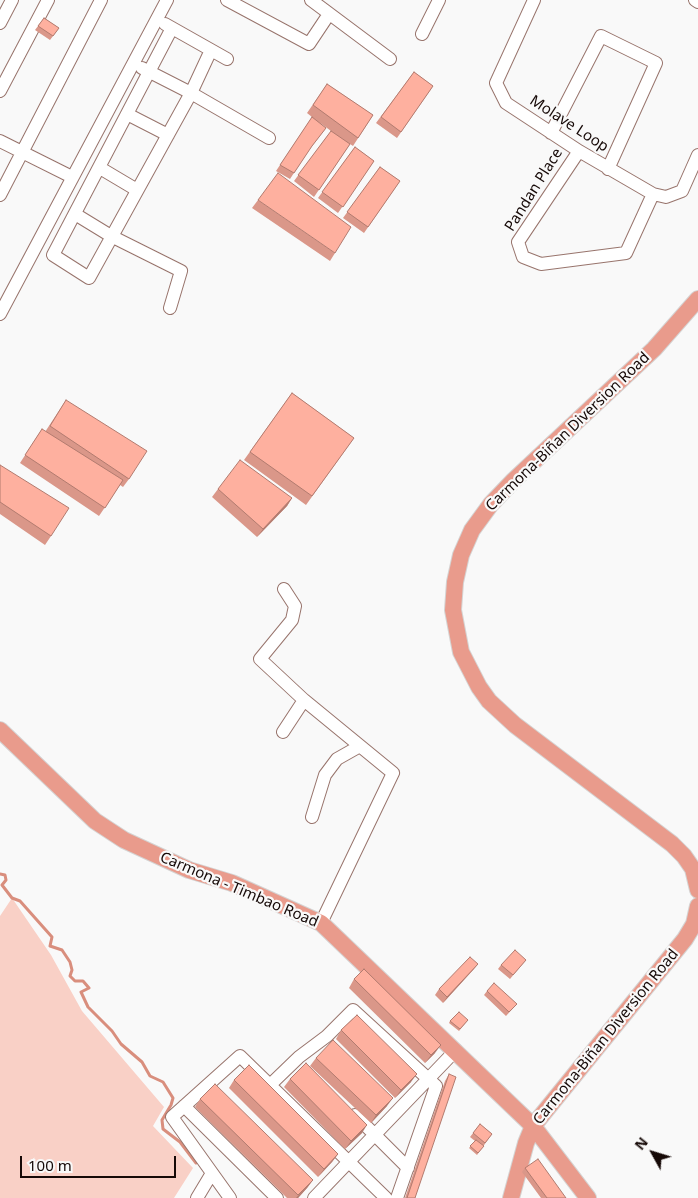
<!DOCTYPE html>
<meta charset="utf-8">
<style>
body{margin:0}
#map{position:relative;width:698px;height:1198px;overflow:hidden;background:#f9f9f9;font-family:"Noto Sans",sans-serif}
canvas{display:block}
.north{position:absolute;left:628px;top:1128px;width:50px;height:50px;-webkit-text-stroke:4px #f9f9f9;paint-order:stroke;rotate:309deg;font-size:14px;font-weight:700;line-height:20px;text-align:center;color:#160907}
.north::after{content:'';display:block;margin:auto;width:18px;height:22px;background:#160907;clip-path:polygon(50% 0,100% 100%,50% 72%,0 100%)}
.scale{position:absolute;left:20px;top:1156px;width:156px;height:22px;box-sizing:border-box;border:2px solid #160907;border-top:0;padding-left:6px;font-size:15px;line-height:18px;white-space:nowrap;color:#160907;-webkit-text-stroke:4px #f9f9f9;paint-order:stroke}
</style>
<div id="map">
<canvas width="698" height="1198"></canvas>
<div class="north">N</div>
<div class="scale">100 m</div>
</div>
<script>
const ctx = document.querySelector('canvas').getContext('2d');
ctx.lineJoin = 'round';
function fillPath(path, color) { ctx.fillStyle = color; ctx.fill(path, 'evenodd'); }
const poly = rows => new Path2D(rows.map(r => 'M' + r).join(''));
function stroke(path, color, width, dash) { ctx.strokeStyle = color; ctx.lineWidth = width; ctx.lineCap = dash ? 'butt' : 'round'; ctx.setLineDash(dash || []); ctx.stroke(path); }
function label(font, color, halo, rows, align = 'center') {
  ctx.font = font + ' "Noto Sans",sans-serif'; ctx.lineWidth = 4.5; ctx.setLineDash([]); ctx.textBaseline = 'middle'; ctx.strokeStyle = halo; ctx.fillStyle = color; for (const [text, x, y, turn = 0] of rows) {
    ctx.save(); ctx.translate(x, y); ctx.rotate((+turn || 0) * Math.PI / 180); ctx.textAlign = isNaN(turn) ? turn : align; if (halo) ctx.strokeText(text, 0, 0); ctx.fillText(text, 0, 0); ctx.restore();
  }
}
fillPath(poly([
 [12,898,51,955,82,1011,164,1107,153,1126,193,1168,174,1198,0,1198,0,916]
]), '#f9d0c6');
stroke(poly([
 [0,874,5,875,6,880,2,885,12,898,20,901,52,937,50,946,62,950,70,962,72,970,70,976,75,981,83,981,89,988,81,992,88,1007,112,1031,121,1044,142,1062,150,1076,163,1082,173,1098,171,1105,162,1120,163,1129,180,1142,196,1163]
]), '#d98e7d', 3);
const minor = poly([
 [227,0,309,44,329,14],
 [311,0,390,59],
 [534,0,496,83,506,103,579,151,653,194,666,197,682,191,698,155],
 [695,0,698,2],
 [0,23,12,0],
 [165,24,227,59],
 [172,28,53,255,89,278,191,93,211,50],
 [422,34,439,0],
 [142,68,191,93,269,138],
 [0,91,48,0],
 [127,114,168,135],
 [551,133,601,36,656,63,608,169],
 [0,141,72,177],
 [579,151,518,242,523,257,541,264,626,253,653,194],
 [100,168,137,190],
 [0,195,101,0],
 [75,214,111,236,181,271,170,308],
 [0,314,167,0],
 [284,589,295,606,292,620,260,659,304,700,393,773,321,923],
 [283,732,304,700],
 [312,817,325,775,337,759,360,746],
 [270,1085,299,1057,327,1036,353,1010,436,1086,397,1198],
 [184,1106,277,1198],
 [355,1115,408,1168],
 [197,1198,212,1173],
 [230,1198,172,1117,240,1056,386,1198],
 [314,1198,456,1050]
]);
const major = poly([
 [698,299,654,349,514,480,491,504,472,530,461,555,455,582,453,610,461,652,479,687,489,701,515,725,672,844,684,856,693,869,698,890],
 [0,730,95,821,124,840,189,870,232,883,321,923,533,1126,588,1198],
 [511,1198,526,1143,533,1126,685,939,694,924,698,906]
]);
stroke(minor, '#98746c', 14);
stroke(major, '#d5d3d2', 18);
stroke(minor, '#fff', 12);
stroke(major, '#e99b8c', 16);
fillPath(poly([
 [44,18,59,28,50,40,35,30],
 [414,72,433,86,397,138,376,123],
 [327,84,373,115,353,146,350,144,314,197,294,181,331,131,319,122,326,128,309,150,290,179,276,171,312,117,307,113],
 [355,147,374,161,338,213,318,198],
 [380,167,400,181,364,233,343,218],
 [258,200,335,253,330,261,252,208],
 [292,393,354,438,306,505,244,460],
 [66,400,129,479,123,487,120,485,99,516,20,463,42,429,45,432],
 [0,465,51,536,45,545,0,514],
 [218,489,292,498,287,506,257,537,212,497],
 [526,960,510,979,498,969,501,965],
 [478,964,473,970,443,1003,435,995,439,989],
 [354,979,435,1053,425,1063,349,988],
 [487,991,517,1004,506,1016,484,995],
 [468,1020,459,1031,449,1023,450,1021],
 [341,1030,411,1082,395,1098,336,1039],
 [316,1058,387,1106,371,1123,310,1066],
 [449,1074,415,1198,405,1198,445,1081],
 [290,1079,362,1133,345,1149,284,1087],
 [234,1080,338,1154,332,1162,318,1177,229,1088],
 [200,1099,313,1180,307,1188,298,1198,287,1198,195,1107],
 [480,1124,492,1134,477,1155,469,1148,475,1141,470,1137],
 [525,1168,566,1198,541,1198,522,1172]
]), '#da9789');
fillPath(poly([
 [292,498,287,506,257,537,263,529],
 [478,964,473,970,443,1003,447,997],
 [441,1045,435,1053,425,1063,431,1055],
 [417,1074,411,1082,395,1098,401,1090],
 [393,1098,387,1106,371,1123,376,1115],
 [367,1125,362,1133,345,1149,351,1141],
 [338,1154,332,1162,318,1177,324,1169],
 [313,1180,307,1188,298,1198,296,1198]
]), '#b27b6f');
const building = poly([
 [44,18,59,28,53,36,38,26,44,18],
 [414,72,433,86,401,132,381,117,414,72],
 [327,84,373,115,358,138,313,105,327,84],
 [312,117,326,128,312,146,294,173,280,165,312,117],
 [331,131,350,144,319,190,298,175,331,131],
 [355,147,374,161,343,207,322,192,355,147],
 [380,167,400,181,368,227,347,212,380,167],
 [278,173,351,227,335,253,258,200,278,173],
 [292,393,354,438,312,496,250,452,292,393],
 [66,400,147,451,129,479,50,426,66,400],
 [42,429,123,480,105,508,25,455,42,429],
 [240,460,292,498,263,529,218,489,240,460],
 [0,465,69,508,51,536,0,502,0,465],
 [515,950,526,960,513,975,501,965,515,950],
 [470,957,478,964,447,997,439,989,470,957],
 [364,969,441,1045,431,1055,354,979,364,969],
 [494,983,517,1004,509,1012,487,991,494,983],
 [459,1012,468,1020,460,1029,450,1021,459,1012],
 [357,1015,417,1074,401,1090,341,1030,357,1015],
 [333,1040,393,1098,376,1115,316,1058,333,1040],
 [306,1063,367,1125,351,1141,290,1079,306,1063],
 [249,1065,338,1154,324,1169,234,1080,249,1065],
 [449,1074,456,1077,415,1198,407,1198,449,1074],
 [215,1084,313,1180,298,1195,200,1099,215,1084],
 [480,1124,492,1134,485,1143,473,1133,480,1124],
 [476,1140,484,1146,478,1153,470,1146,476,1140],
 [538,1159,566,1198,547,1198,525,1168,538,1159]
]);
fillPath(building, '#feb09f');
stroke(building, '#b27b6f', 1);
label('15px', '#160907', '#f9f9f9', [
 ["Molave Loop",569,124,33],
 ["Pandan Place",534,190,-58],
 ["Carmona-Biñan Diversion Road",568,432,-44],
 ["Carmona - Timbao Road",239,890,23],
 ["Carmona-Biñan Diversion Road",606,1037,-51]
]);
</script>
